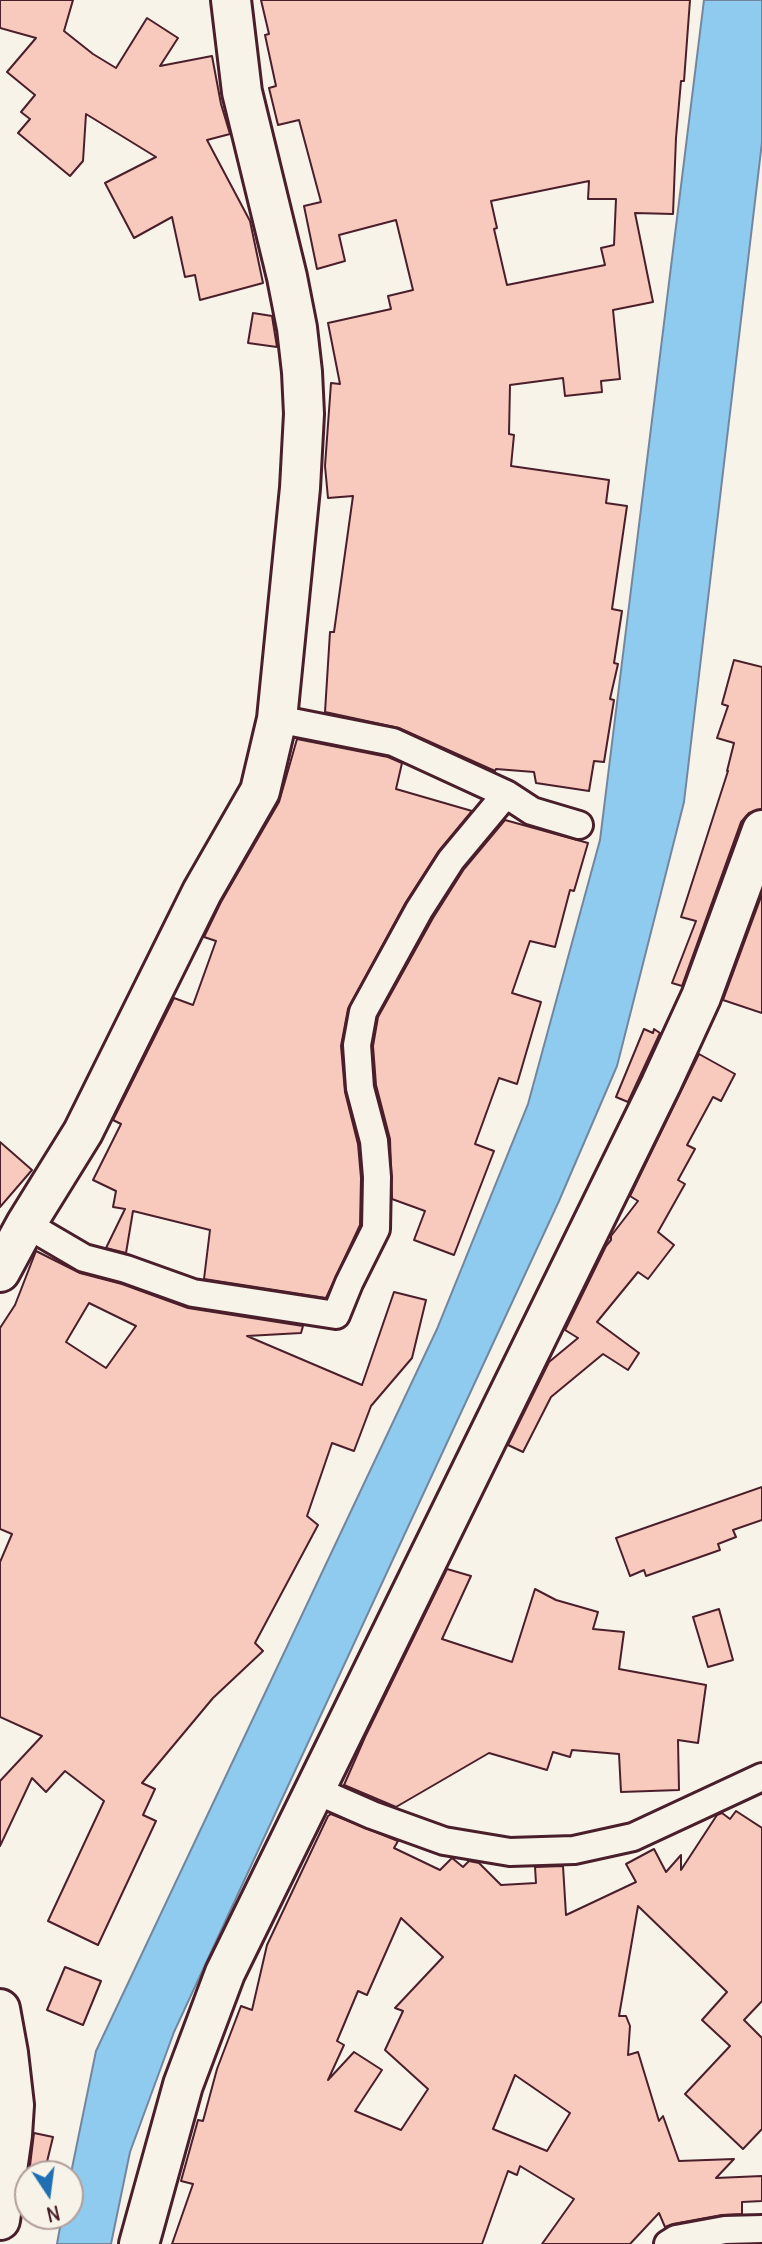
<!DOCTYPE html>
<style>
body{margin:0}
#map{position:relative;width:762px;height:2244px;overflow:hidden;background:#f7f3e8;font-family:Delius,sans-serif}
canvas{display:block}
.north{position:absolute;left:14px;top:2160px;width:70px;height:70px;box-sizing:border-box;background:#f7f3e8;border:2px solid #b29e9c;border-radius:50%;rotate:167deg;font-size:19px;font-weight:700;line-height:28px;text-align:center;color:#4a1f2b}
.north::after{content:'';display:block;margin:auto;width:24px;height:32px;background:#1f6fb2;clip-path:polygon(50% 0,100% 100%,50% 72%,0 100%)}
</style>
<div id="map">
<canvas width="762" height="2244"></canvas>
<div class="north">N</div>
</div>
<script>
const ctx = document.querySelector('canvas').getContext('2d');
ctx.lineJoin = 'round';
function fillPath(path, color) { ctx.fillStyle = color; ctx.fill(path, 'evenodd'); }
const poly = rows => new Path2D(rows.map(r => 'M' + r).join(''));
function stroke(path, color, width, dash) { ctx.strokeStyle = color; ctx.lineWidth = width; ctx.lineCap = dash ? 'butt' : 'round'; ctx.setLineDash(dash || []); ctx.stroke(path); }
const water = poly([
 [704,0,762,0,762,142,684,802,617,1066,559,1201,174,2032,130,2152,111,2244,57,2244,62,2216,70,2216,70,2178,96,2051,437,1329,528,1104,600,840,704,0]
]);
fillPath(water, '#8ecbee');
stroke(water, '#7386a0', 2);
const building = poly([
 [0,0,73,0,64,31,93,54,116,68,147,18,178,38,160,66,212,56,221,104,230,134,207,140,250,221,263,283,200,300,195,275,185,277,172,217,134,238,105,183,156,157,86,114,83,161,70,176,18,133,30,119,21,112,35,95,7,72,36,38,0,28,0,0],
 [261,0,690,0,684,81,681,81,676,138,673,214,635,213,653,302,613,310,620,379,601,381,602,392,565,396,563,378,510,385,509,434,514,435,511,466,609,480,606,503,627,506,612,609,622,611,614,663,618,664,610,699,614,700,604,762,594,761,589,791,536,783,534,772,496,769,495,771,399,728,325,712,330,632,334,632,353,496,328,498,325,466,331,383,340,384,328,323,391,309,388,296,413,290,396,220,339,235,345,261,317,269,304,206,321,202,299,120,278,125,269,88,276,86,265,35,269,34,261,0],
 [589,181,588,199,616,199,614,245,601,248,605,265,507,285,494,229,497,228,491,201,589,181],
 [253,313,272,316,277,347,248,343,253,313],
 [734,660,762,667,762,809,749,813,741,822,682,986,672,983,696,921,681,917,728,771,727,771,734,743,717,738,728,706,722,704,734,660],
 [297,739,388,757,402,763,396,789,472,811,438,852,406,902,348,1009,341,1046,345,1092,358,1144,361,1178,360,1225,326,1298,204,1279,210,1230,133,1211,126,1253,106,1248,125,1209,113,1207,116,1191,93,1180,121,1124,113,1120,174,998,193,1005,216,941,204,937,221,902,279,802,297,739],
 [505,820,588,843,574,891,570,890,555,947,530,941,512,993,541,1002,517,1084,499,1078,475,1144,494,1151,454,1255,414,1240,425,1211,392,1199,390,1139,376,1085,373,1046,378,1017,433,918,464,869,505,820],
 [762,894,762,1013,723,1000,762,894],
 [644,1029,653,1033,654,1029,660,1033,628,1102,616,1097,644,1029],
 [699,1054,735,1074,721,1101,713,1097,687,1145,695,1149,678,1180,685,1184,658,1232,674,1245,648,1279,638,1272,597,1322,639,1353,628,1370,603,1354,551,1397,523,1452,508,1445,549,1362,578,1338,565,1330,606,1246,611,1240,611,1236,638,1201,630,1196,699,1054],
 [0,1142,32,1170,0,1207,0,1142],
 [36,1251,80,1273,122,1284,188,1308,303,1326,301,1333,247,1336,362,1385,394,1292,426,1300,412,1358,371,1406,354,1451,332,1443,307,1516,318,1525,255,1643,263,1651,213,1698,142,1783,155,1789,143,1815,156,1821,98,1945,48,1921,104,1801,65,1771,46,1792,32,1778,0,1846,0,1781,42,1736,0,1717,0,1562,12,1534,0,1529,0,1328,15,1305,36,1251],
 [89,1303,136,1326,106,1368,66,1342,89,1303],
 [762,1487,762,1520,733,1530,736,1537,718,1544,720,1550,646,1576,644,1570,630,1576,616,1538,762,1487],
 [447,1569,471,1576,442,1639,512,1662,535,1589,556,1600,598,1612,593,1629,624,1632,619,1669,706,1685,698,1743,678,1740,679,1790,621,1792,619,1754,572,1750,570,1757,553,1752,547,1770,489,1753,396,1807,344,1785,365,1737,447,1569],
 [719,1609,733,1660,708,1667,693,1617,719,1609],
 [736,1811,762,1828,762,2001,744,2020,762,2038,762,2129,743,2149,685,2094,730,2046,702,2020,727,1992,638,1906,619,2016,626,2016,630,2026,628,2055,638,2052,659,2121,663,2116,679,2161,734,2159,716,2178,762,2176,762,2201,742,2202,742,2214,722,2215,673,2224,665,2227,659,2213,630,2244,542,2244,574,2199,520,2166,517,2175,508,2171,482,2244,172,2244,193,2184,181,2181,198,2120,203,2121,217,2069,241,2006,252,2010,267,1945,328,1816,331,1814,398,1841,394,1848,440,1870,452,1858,463,1867,469,1861,479,1863,501,1885,536,1883,535,1867,563,1866,566,1915,636,1882,626,1864,654,1849,666,1872,681,1855,681,1870,717,1815,722,1813,730,1819,736,1811],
 [401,1918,443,1957,395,2008,403,2011,385,2050,428,2089,401,2130,355,2111,382,2070,354,2052,328,2080,344,2045,337,2041,358,1991,367,1995,401,1918],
 [515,2075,570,2113,547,2151,493,2129,515,2075],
 [65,1967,101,1981,83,2025,47,2010,65,1967],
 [34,2133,53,2137,44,2174,29,2174,34,2133]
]);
fillPath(building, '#f8cabd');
stroke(building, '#4a1f2b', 2);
const street = poly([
 [277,719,393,742,506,794,532,811,579,825],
 [26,1224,84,1258,126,1269,193,1293,336,1315,349,1283,376,1229,377,1177,374,1141,360,1088,357,1045,363,1012,419,910,451,860,506,794],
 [315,1790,372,1815,444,1841,510,1852,574,1850,633,1837,762,1777],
 [668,2244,676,2239,725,2230,762,2229]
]);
const secondary = poly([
 [0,1272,26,1224,83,1132,202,892,260,791,277,719,300,488,304,414,302,372,297,328,287,277,242,92,231,0],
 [0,2009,8,2053,14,2105,12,2135,0,2220],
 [139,2244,183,2085,225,1973,661,1084,701,997,762,830]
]);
stroke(street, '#4a1f2b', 32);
stroke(secondary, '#4a1f2b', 44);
stroke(street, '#f7f3e8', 26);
stroke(secondary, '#f7f3e8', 38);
</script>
